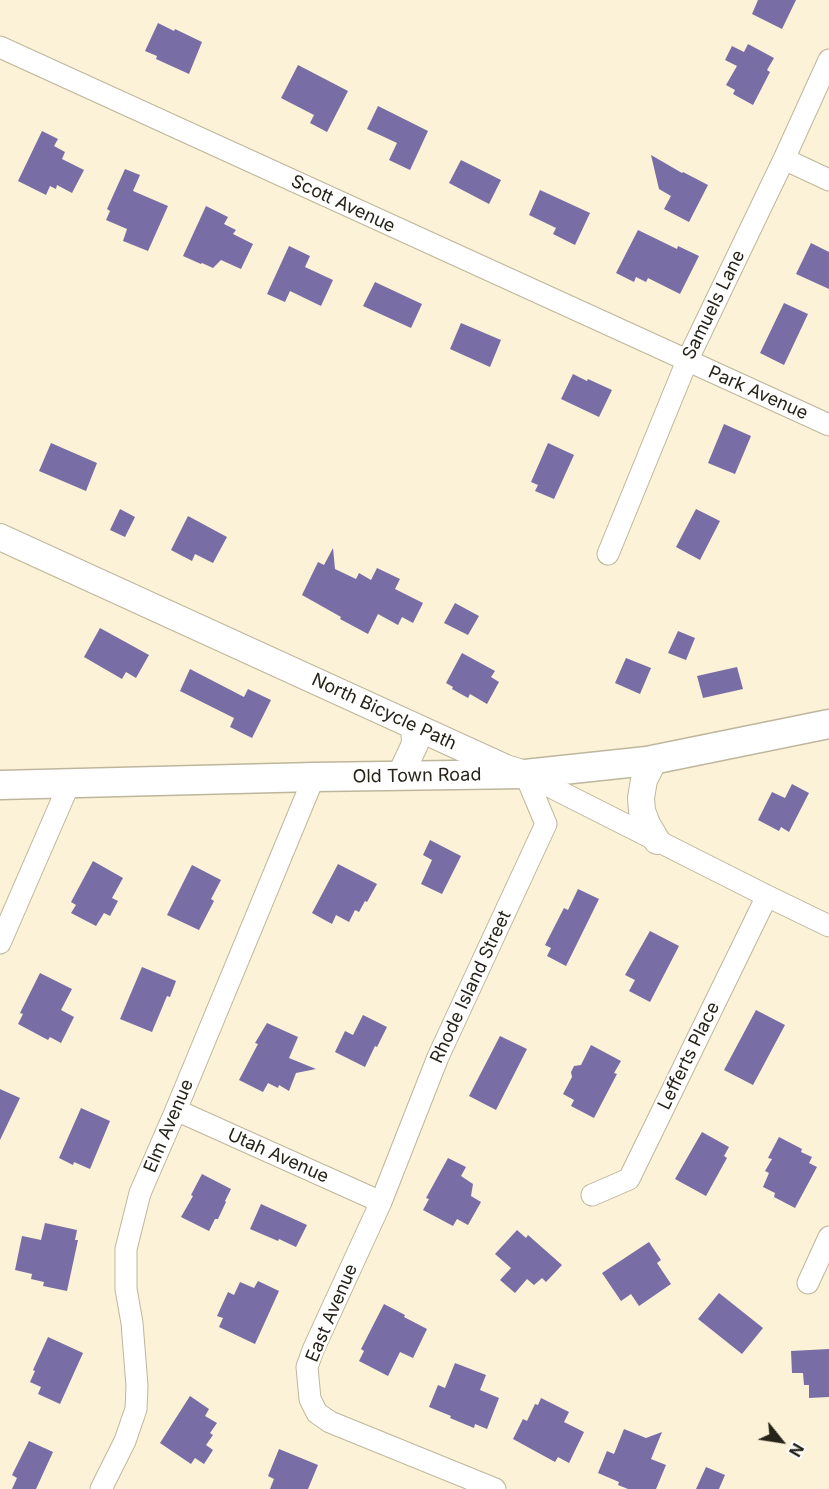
<!DOCTYPE html>
<style>
body{margin:0}
#map{position:relative;width:829px;height:1489px;overflow:hidden;background:#fbf2d7;font-family:Inter,sans-serif}
canvas{display:block}
.north{position:absolute;left:751px;top:1411px;width:60px;height:60px;-webkit-text-stroke:4px #fff;paint-order:stroke;rotate:120deg;font-size:16px;font-weight:700;line-height:24px;text-align:center;color:#262319}
.north::after{content:'';display:block;margin:auto;width:21px;height:27px;background:#262319;clip-path:polygon(50% 0,100% 100%,50% 72%,0 100%)}
</style>
<div id="map">
<canvas width="829" height="1489"></canvas>
<div class="north">N</div>
</div>
<script>
const ctx = document.querySelector('canvas').getContext('2d');
ctx.lineJoin = 'round';
function fillPath(path, color) { ctx.fillStyle = color; ctx.fill(path, 'evenodd'); }
const poly = rows => new Path2D(rows.map(r => 'M' + r).join(''));
function stroke(path, color, width, dash) { ctx.strokeStyle = color; ctx.lineWidth = width; ctx.lineCap = dash ? 'butt' : 'round'; ctx.setLineDash(dash || []); ctx.stroke(path); }
function label(font, color, halo, rows, align = 'center') {
  ctx.font = font + ' Inter,sans-serif'; ctx.lineWidth = 5; ctx.setLineDash([]); ctx.textBaseline = 'middle'; ctx.strokeStyle = halo; ctx.fillStyle = color; for (const [text, x, y, turn = 0] of rows) {
    ctx.save(); ctx.translate(x, y); ctx.rotate((+turn || 0) * Math.PI / 180); ctx.textAlign = isNaN(turn) ? turn : align; if (halo) ctx.strokeText(text, 0, 0); ctx.fillText(text, 0, 0); ctx.restore();
  }
}
fillPath(poly([
 [758,0,796,0,782,29,752,14],
 [158,23,174,31,175,29,202,42,189,74,156,59,157,56,145,51],
 [748,44,774,58,767,70,770,72,753,105,733,94,735,90,726,85,737,66,725,60,732,46,744,52],
 [298,65,348,91,327,132,310,123,314,115,281,98],
 [378,106,428,131,410,170,389,160,397,143,367,129],
 [42,131,58,139,54,146,65,152,62,159,84,170,72,193,57,185,56,189,50,186,46,195,18,181],
 [651,155,682,173,683,172,708,185,689,222,664,209,671,196,659,189],
 [461,160,501,180,489,204,449,183],
 [125,169,140,175,133,191,168,206,148,251,123,241,127,229,106,220,110,211,107,209],
 [540,190,590,213,575,245,553,234,556,228,529,215],
 [206,206,228,217,224,224,236,230,233,234,253,244,241,269,221,260,213,268,202,263,201,264,183,256],
 [638,230,677,249,678,246,699,256,680,294,648,278,646,282,636,277,634,282,616,273],
 [811,243,829,252,829,289,796,274],
 [289,246,310,256,305,267,333,280,321,306,290,291,285,302,267,294],
 [375,282,422,304,411,328,363,306],
 [784,303,808,314,784,365,760,353],
 [461,323,501,340,490,367,450,349],
 [573,374,587,381,588,379,612,390,599,417,561,399],
 [724,424,751,436,735,474,708,463],
 [51,443,97,463,86,491,39,471],
 [548,443,574,455,554,499,535,491,538,485,531,482],
 [120,509,135,517,125,537,110,530],
 [696,509,720,521,700,560,676,547],
 [188,516,227,537,213,563,195,554,192,561,171,550],
 [333,548,335,569,356,579,359,573,371,580,377,568,400,579,395,589,423,603,413,623,402,617,398,625,378,614,368,634,340,619,341,617,302,595,318,562,324,565],
 [455,603,479,616,468,635,444,623],
 [100,628,149,655,136,678,126,672,122,679,84,657],
 [678,631,695,638,686,660,668,653],
 [462,653,495,671,491,677,499,682,487,704,470,694,468,698,452,689,453,687,446,683],
 [626,658,651,668,640,694,615,683],
 [737,667,743,689,703,698,697,676],
 [190,669,244,697,248,689,271,700,252,738,230,727,234,718,180,691],
 [792,784,809,793,789,832,781,827,779,831,758,820,772,792,785,798],
 [430,840,461,856,442,894,421,884,432,860,423,855],
 [93,861,123,878,112,898,118,901,110,916,104,913,96,926,71,913,76,905,71,902],
 [338,864,377,884,367,902,365,901,359,912,355,910,349,922,336,915,332,924,312,913],
 [192,865,221,880,211,899,214,901,199,930,167,915],
 [578,889,599,899,566,966,547,956,551,948,545,945,564,908,568,910],
 [650,931,679,946,650,1002,629,991,635,980,625,975],
 [142,967,176,981,170,997,167,996,152,1032,120,1019],
 [40,973,72,989,61,1010,74,1017,61,1043,50,1037,48,1040,18,1024,23,1014,20,1013],
 [756,1010,785,1025,753,1085,724,1070],
 [363,1015,387,1027,377,1047,375,1046,365,1067,335,1052,345,1031,353,1035],
 [267,1023,298,1037,289,1058,316,1069,296,1073,289,1091,279,1085,278,1088,268,1083,263,1092,239,1080,258,1044,255,1043],
 [500,1036,527,1049,496,1110,469,1096],
 [591,1045,621,1061,614,1073,617,1074,594,1118,571,1106,574,1100,563,1094,572,1077,571,1072,574,1066,581,1065],
 [0,1089,20,1098,0,1140],
 [81,1108,110,1121,90,1169,74,1162,73,1165,59,1158],
 [702,1132,729,1147,724,1156,727,1158,706,1196,675,1179],
 [779,1137,802,1149,801,1152,812,1157,809,1163,817,1167,795,1208,774,1197,775,1193,763,1187,769,1173,765,1171,772,1159,768,1158],
 [448,1158,466,1167,461,1176,473,1184,471,1196,481,1202,468,1225,457,1219,453,1226,423,1210,429,1199,426,1198],
 [202,1174,231,1189,225,1201,226,1202,218,1219,215,1219,209,1231,181,1217,193,1196,191,1195],
 [261,1204,307,1225,296,1247,279,1239,278,1241,250,1229],
 [45,1223,77,1230,75,1240,78,1240,67,1291,43,1286,44,1282,31,1279,32,1274,15,1270,22,1236,41,1240],
 [517,1230,526,1238,528,1235,562,1265,546,1282,542,1278,534,1285,527,1279,515,1293,500,1280,511,1268,495,1254],
 [649,1242,661,1260,657,1263,671,1284,639,1306,631,1294,621,1301,602,1273],
 [258,1281,279,1291,255,1344,219,1327,223,1318,217,1316,228,1292,234,1295,240,1282,254,1288],
 [719,1293,763,1328,742,1354,698,1319],
 [384,1304,405,1315,404,1317,427,1329,413,1358,400,1352,388,1376,359,1361,364,1351,361,1349],
 [48,1337,83,1353,60,1404,38,1394,41,1387,30,1382,35,1371,33,1370],
 [829,1349,829,1397,809,1398,809,1385,804,1385,803,1373,792,1373,791,1351],
 [455,1363,486,1375,480,1390,499,1398,487,1429,475,1424,474,1428,450,1418,451,1416,429,1407,438,1385,445,1388],
 [190,1396,209,1409,205,1416,217,1423,210,1433,213,1435,206,1445,213,1450,204,1464,195,1458,191,1464,160,1443],
 [541,1398,569,1412,564,1422,584,1432,569,1463,558,1457,555,1462,513,1439,523,1419,527,1421,535,1404,538,1405],
 [624,1429,646,1438,662,1432,651,1459,666,1465,656,1489,628,1489,618,1485,619,1482,598,1473,607,1451,614,1454],
 [29,1441,53,1452,36,1489,12,1489,17,1478,12,1475],
 [279,1449,318,1465,308,1489,270,1489,274,1479,268,1476],
 [706,1467,725,1475,719,1489,696,1489]
]), '#796da6');
const minor = poly([
 [0,47,829,425],
 [784,159,829,180],
 [608,554,687,361,784,159,829,60],
 [525,774,767,896,829,926],
 [0,943,70,782],
 [176,1110,381,1202],
 [592,1195,629,1179,767,896],
 [808,1283,829,1237],
 [101,1489,125,1441,136,1409,137,1386,132,1323,126,1289,126,1249,140,1193,176,1110,314,777],
 [495,1489,330,1422,317,1413,310,1399,307,1367,313,1350,381,1202,438,1057,546,824,525,774]
]);
const tertiary = poly([
 [0,537,506,768,522,773],
 [654,760,644,780,641,798,642,811,647,824,657,841],
 [400,776,415,744,414,726]
]);
const secondary = poly([
 [0,785,314,777,525,774,647,761,829,724]
]);
stroke(minor, '#beb69c', 23);
stroke(tertiary, '#beb69c', 28);
stroke(secondary, '#beb69c', 31);
stroke(minor, '#fff', 21);
stroke(tertiary, '#fff', 26);
stroke(secondary, '#fff', 28);
label('18px', '#262319', '#fff', [
 ["Scott Avenue",343,204,25],
 ["Samuels Lane",714,305,-64],
 ["Park Avenue",758,393,24],
 ["North Bicycle Path",384,712,25],
 ["Old Town Road",417,776,-1],
 ["Rhode Island Street",471,987,-65],
 ["Lefferts Place",689,1056,-64],
 ["Elm Avenue",169,1126,-67],
 ["Utah Avenue",278,1156,24],
 ["East Avenue",332,1313,-67]
]);
</script>
